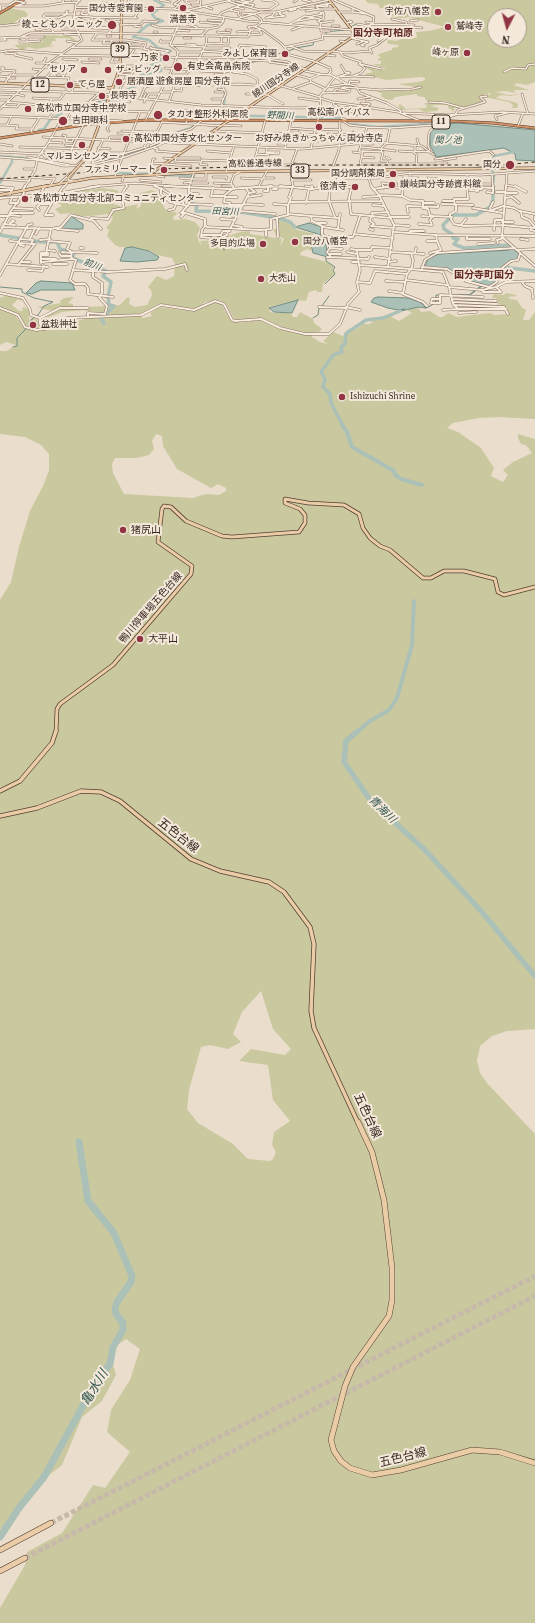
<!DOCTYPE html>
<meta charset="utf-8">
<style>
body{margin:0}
#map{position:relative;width:535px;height:1623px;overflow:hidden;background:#ebddcb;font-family:"Source Serif 4",serif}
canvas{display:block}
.north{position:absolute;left:487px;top:8px;width:40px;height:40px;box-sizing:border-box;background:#f3e8da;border:1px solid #a99c90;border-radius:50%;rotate:186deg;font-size:11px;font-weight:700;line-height:16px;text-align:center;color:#392a22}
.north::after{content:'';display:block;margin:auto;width:14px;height:18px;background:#913543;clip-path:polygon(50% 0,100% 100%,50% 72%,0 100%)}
</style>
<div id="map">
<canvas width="535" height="1623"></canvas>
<div class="north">N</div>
</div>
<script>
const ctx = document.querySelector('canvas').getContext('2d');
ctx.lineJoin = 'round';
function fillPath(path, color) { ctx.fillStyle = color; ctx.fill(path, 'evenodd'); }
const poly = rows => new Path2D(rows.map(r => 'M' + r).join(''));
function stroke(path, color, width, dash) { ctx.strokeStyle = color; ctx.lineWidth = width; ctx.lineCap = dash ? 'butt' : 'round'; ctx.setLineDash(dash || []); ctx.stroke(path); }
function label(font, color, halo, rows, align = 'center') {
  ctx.font = font + ' "Source Serif 4","Noto Sans JP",serif'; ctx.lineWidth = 4; ctx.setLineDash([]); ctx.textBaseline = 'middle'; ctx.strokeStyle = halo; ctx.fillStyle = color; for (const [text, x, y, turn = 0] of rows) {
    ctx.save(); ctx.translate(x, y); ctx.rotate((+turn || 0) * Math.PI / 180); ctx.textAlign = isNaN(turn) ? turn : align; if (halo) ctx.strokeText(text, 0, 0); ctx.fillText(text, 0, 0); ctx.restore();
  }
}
fillPath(poly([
 [365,0,535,0,535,82,527,85,515,83,516,85,513,85,529,90,513,90,516,93,505,91,495,92,509,95,521,94,511,96,501,95,496,98,514,102,518,104,517,108,512,108,513,105,509,102,484,97,490,95,490,93,479,97,483,102,464,108,445,101,427,101,424,97,417,96,417,94,395,97,392,100,385,99,381,96,382,93,377,92,378,90,410,91,409,89,416,89,415,87,398,84,419,82,425,80,425,78,421,77,386,80,364,74,373,72,365,67,368,66,377,70,386,69,373,64,381,64,381,61,377,60,381,57,378,56,379,54,392,50,392,48,398,47,399,45,388,44,387,41,390,40,396,41,404,38,410,39,417,37,416,32,429,31,445,27,408,17,405,18,396,18,392,16,391,11,386,10,392,8,380,8,378,4,368,3],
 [495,16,519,16,519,40,495,40],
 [9,8,25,11,28,15,24,19,20,18,12,25,0,25,0,14],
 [43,35,70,36,77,41,73,42,69,38,54,38,57,41,52,41,52,44,49,45,54,46,36,49,28,47,23,51,14,45,44,42,40,40],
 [424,103,442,103,459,108,454,108,455,110,452,112,452,110,448,108,449,105,437,105,430,106,439,108,437,111,424,112,419,109,401,110,398,106,400,104,406,109,426,108,427,106],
 [102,188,117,190,120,194,108,202,120,206,121,208,138,204,136,209,141,206,140,193,152,190,156,192,159,199,163,199,165,201,161,202,166,210,178,213,173,217,174,220,185,219,195,222,200,228,197,235,199,242,202,245,200,241,216,240,240,232,250,231,250,234,282,239,280,246,284,239,276,235,273,229,278,229,278,220,281,219,289,222,295,229,314,234,309,240,312,251,307,249,301,252,300,255,327,262,334,267,332,270,335,274,323,284,322,292,317,292,316,290,309,292,306,301,298,300,269,307,270,312,277,313,284,312,291,314,293,317,297,317,300,312,313,319,314,323,322,329,319,332,307,333,279,326,261,318,239,320,234,319,226,304,219,300,205,302,197,309,190,310,165,304,157,305,145,313,133,315,97,315,92,314,97,312,83,310,62,312,47,318,42,324,43,317,52,311,37,307,61,303,60,301,64,298,74,297,68,303,73,304,73,308,120,305,128,297,130,299,129,304,135,307,147,305,152,295,151,290,148,287,157,276,166,280,174,276,175,264,172,258,157,255,151,251,133,247,119,247,115,245,107,236,109,230,106,228,111,222,113,217,108,214,90,216,78,216,71,213,60,214,55,209,62,206,58,203,62,197,68,197,69,196,68,195,85,189,89,190],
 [506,293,516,295,516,296,508,297,510,299,517,300,522,308,526,310,523,320,529,320,535,312,535,419,500,417,479,418,453,423,447,428,458,432,481,448,494,468,491,476,503,482,508,475,503,470,513,462,532,453,526,445,521,444,518,438,518,434,535,439,535,1029,507,1031,492,1036,480,1046,477,1061,480,1073,487,1083,535,1134,535,1623,0,1623,0,1608,25,1565,27,1552,62,1533,93,1485,105,1488,130,1452,107,1432,111,1410,130,1380,140,1349,126,1339,109,1351,116,1375,102,1401,82,1417,62,1465,48,1476,0,1530,0,600,11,582,19,547,30,511,44,484,49,470,49,454,41,445,25,437,0,434,0,351,7,351,16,345,6,342,0,345,0,309,15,315,24,328,39,331,47,329,56,324,61,328,67,327,73,322,85,319,74,318,140,316,143,318,152,316,150,313,159,307,192,311,198,310,211,302,217,302,221,303,230,320,234,322,249,322,256,319,264,321,282,330,306,335,312,335,312,337,320,342,328,344,323,341,333,332,343,336,345,332,355,330,363,324,370,324,374,320,390,316,399,321,412,313,407,310,418,307,421,312,430,311,439,317,443,317,448,313,457,317,481,314,491,313,494,315,509,314,507,307,501,307,496,298,492,298,494,294,504,295],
 [156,434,162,436,163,446,177,469,211,488,218,484,226,488,226,491,219,495,206,494,193,498,124,494,113,473,112,464,115,458,136,458,149,455,154,449,152,441],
 [261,991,273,1029,291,1049,285,1055,251,1049,239,1061,268,1065,273,1100,290,1121,274,1132,272,1145,276,1152,273,1159,270,1161,248,1159,233,1144,198,1123,187,1109,189,1090,201,1047,210,1045,228,1049,241,1042,233,1034,242,1012],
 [8,295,22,299,21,301,18,299,12,305,19,311,23,311,22,308,24,307,29,310,29,321,31,318,37,319,39,325,48,327,34,329,26,326,19,314,0,307,0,298]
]), '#c9c89f');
const water = poly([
 [458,123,535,130,535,161,516,160,515,154,504,148,436,157,430,145,430,132,436,125,458,123],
 [71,216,83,224,83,229,60,229,71,216],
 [309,223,322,227,321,235,295,227,309,223],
 [314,236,325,238,327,252,330,256,328,257,313,253,310,240,314,236],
 [132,247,149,251,159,257,157,260,137,262,120,261,125,248,132,247],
 [512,250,519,253,518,260,512,260,501,268,499,275,495,276,496,282,488,287,482,286,470,295,451,295,469,295,483,284,467,281,449,270,425,267,428,259,438,254,512,250],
 [41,281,72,283,75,290,41,290,32,294,26,293,36,283,41,281],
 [378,297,408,298,420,302,426,308,418,307,401,311,400,310,405,309,398,310,388,308,371,302,374,298,378,297],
 [298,300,292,313,274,312,269,308,298,300]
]);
fillPath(water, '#abc1b7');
stroke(water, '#728f83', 1);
stroke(poly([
 [351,27,356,24],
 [326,34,326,32,344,30],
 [296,48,313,45,314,41],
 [288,51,294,49],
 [267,58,286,51],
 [229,69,264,59],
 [473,168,486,166,492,162],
 [224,250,224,248,234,245],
 [325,284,335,274,333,270,335,267,326,261,326,257],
 [0,287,22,289,22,292,34,298,53,302,44,306,38,315,32,319,28,327],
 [322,306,329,296],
 [426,308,432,305,436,301,436,295,439,295],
 [313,318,318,315,319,308],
 [13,347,17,346,17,338,26,329]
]), '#728f83', 1);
stroke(poly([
 [221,85,224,78],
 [224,105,225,94],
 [39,130,44,129,50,120,60,114,68,106,92,104,123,97,124,91,148,81,140,78,141,75,161,71,161,68,150,66,161,60,163,55,171,51,158,48,149,40,133,37,148,25,163,21,155,18,152,14,164,5,154,0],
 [0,156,36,159],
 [101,162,155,146,166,136,191,128,204,118,216,115,339,118,348,124,379,127,427,124,448,126],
 [119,166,117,173,148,174],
 [491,168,489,164,492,162,494,156,519,151],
 [492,170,494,176,493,187],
 [163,175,194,176,190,184,191,187],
 [0,183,12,162,12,157]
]), '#abc1b7', 2.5);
stroke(poly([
 [493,186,493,200,490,207,476,215,453,215,443,225,444,229,452,234,453,238,458,239,454,244,456,245,464,248,510,245,515,250,508,253],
 [190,195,193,201,191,204,197,205,196,211,241,212,277,218],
 [279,218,290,222,295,227],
 [0,235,41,242,57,242,60,249,74,253,72,258,106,271,103,276,111,282,108,297,109,305,114,306,101,319,104,323],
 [503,267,535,271],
 [343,426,331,403,330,394,323,387,325,379,321,372,333,355,342,352,341,347,345,344,346,334,348,332,366,320,383,318,400,311]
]), '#abc1b7', 3.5);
stroke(poly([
 [342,425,347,432,352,447,394,471,395,475,401,479,422,485],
 [357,732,370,721,389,710,397,698,412,645,414,601]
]), '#abc1b7', 4);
stroke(poly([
 [358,731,346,741,344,762,371,801,424,849,481,911,535,976]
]), '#abc1b7', 5.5);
stroke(poly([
 [0,1537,19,1508,44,1477,96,1382,110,1364,113,1347,123,1330,123,1323,116,1314,115,1308,117,1302,131,1282,132,1276,114,1233,88,1201,79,1142]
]), '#abc1b7', 7);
stroke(poly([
 [51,1523,535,1276],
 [25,1558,535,1296]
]), '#c7b9a9', 5, [5, 2.5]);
const minorFar1 = poly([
 [72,0,79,0],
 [160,0,170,2],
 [184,0,196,0],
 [187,0,186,2,190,4],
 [241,0,248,2],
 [303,0,311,2],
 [334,0,374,17,373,23,354,35],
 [228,1,240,5],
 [236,1,254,5,251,7],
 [22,2,25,3,15,6,44,6,62,3,64,0],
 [294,2,297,0],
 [62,3,78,2],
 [102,3,123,4],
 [123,4,127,4,129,0],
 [192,5,199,5],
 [241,5,260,10],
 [200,6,201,0],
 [203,6,212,9],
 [318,6,327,7,328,5,324,5],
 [76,7,174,9,248,21,352,30],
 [236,7,244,9],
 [298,7,301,9,314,8],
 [174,9,179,5,174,4,180,0],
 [292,9,289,11,296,9],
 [319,9,336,9],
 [0,10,1,5,9,5,17,0],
 [75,10,93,10],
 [84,10,81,14,87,15,91,10],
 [230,10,239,12,238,14,241,17],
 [260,10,270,9,278,4,273,1,262,0],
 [306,11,319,9,316,6,331,3],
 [275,12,272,16,266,18,285,16,279,14,281,13,277,11],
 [338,12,353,12,353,9],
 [353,12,366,14],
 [242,13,254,14,261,19,262,22,255,27,263,30,282,44,290,55,317,62],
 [320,13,323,12,324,15,323,19,318,21,321,23,320,27],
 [74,16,92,17],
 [170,16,181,17],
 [219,16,221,13,253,0],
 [74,17,88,22],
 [308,17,322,14],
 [57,18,43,17,45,14,74,14],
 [58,18,68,14,66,12,68,11],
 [134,18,138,12],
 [236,19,261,12,276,12,329,0],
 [392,19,406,22,407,25],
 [106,20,120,22],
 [208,20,223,21],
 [22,21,20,21,25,24],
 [180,21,190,21],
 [297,21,314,18],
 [410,21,418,20],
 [200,22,221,24],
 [366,22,372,23],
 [27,23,26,22,30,21],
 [320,23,333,21],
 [347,23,352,22,349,21],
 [74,24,100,29,107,28],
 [187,24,197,27],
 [290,24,305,16,320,19],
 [357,24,368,26],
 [371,24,414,25],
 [120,25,141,24,144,21,156,22,158,20],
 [152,25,158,27,208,29,201,36],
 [0,26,27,23,46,25,46,27,51,28,54,33],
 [83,26,92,20,92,17,137,18],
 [95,26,112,29,108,34],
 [134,26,141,27],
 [332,26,339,26],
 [34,27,44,27],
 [321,27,321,31,330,31],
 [412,27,422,28],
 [62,29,77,29],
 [208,29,218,27,223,22,224,17],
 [36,30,48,28],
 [176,30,189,31],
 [226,30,231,30],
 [292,30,303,26],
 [154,32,157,32],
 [217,32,230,33],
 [237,32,250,31],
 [97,33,92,40,126,40,146,43,144,49,149,50,146,58],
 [359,33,386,38,409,32,412,25],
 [64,34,80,35],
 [381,34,391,36],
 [250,35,262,34,259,30,251,30],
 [107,36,111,36],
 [222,36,221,43,225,44,228,44,229,37],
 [22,37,44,37],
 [27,37,27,42,40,41],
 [0,38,21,37,30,33,66,32,248,37,251,30,248,27,255,26],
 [184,38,191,38],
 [351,38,368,42,361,45,364,46],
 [0,40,6,40,4,38],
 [20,40,20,42,27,42],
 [105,40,103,43,110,43,112,41],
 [161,40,160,42,171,42],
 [67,41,77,43],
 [340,41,346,42],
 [378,41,383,38],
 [132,44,141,44],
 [186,44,196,45],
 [206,44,221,43],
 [357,44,364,41],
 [170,45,204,47],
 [290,46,303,51,331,52],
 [72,47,120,48],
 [120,47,143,48],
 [151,47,150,48,169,51,161,54],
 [285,47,323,39,322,35,353,36],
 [204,48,221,48],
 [222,48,230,48],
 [149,51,163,52],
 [202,51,231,53],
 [332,51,346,53,370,51],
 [0,52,11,50,62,54],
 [178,52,202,52],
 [5,53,16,54],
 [245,53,238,50,240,45,266,47],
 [372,53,369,48,377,45,386,38],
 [15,55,32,59],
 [60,55,210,58,252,57,288,62,294,66,306,69],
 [131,55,140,55],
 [265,55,272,52],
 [327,55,335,56],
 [130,56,134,50],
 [114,57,111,62,121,62],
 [46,58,43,63,71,65,62,78],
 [63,59,77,60],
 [89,59,101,59],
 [199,59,206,44,207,37],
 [191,60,206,60,212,64],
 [245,60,270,61],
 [210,61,217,61],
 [82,62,99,63],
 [269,62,291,65],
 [36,63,43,63],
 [225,64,229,65,226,62],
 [360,64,381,69],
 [214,65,226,67,233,72,247,74,257,79,258,94],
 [120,66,143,66],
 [128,66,127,69,136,68],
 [45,67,55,67,46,78],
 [0,68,4,68,0,72],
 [165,68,191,70],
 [33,69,41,70],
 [3,70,15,71,13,75,36,75],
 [119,71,133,72],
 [201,71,225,72],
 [59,72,66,72],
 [504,72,512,68,526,69,528,65,535,64],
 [241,73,248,67],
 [118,74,131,75,137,66],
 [215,74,224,75],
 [320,74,330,75],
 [57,75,64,75],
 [170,75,185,75,190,70,201,71,212,64,247,59],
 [173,75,175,79,173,90],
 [297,75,311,79],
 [0,76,9,77],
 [340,76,350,73,345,72,341,65],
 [355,76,374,77],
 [34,77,69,78,68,82],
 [335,77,347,84,356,86,360,93,387,103,401,111,400,113],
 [337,77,353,76,361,73,365,68,359,64,361,62,343,56,340,52],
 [8,78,15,78],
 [123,81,137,81],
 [311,82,324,88,324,90],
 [5,83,10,75,13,75],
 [349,84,350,81,359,82],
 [42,85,45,78],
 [64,86,69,82,98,83],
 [282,86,320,97],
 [65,87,73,87,72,91],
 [327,87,347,84],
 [0,88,21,89],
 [294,88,311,82,310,79,320,74,305,71],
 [218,89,223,90],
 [0,90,94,93,201,105,292,108,366,107,398,112,423,122],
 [160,92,173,92],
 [215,92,223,92],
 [322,93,349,92,350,90,341,88,344,87,380,90,413,89,421,87],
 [334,93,335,90,338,89],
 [0,94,15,95],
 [17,94,24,96],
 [246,94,266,94,283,104],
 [522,94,528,114],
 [117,95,127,75],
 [33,98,52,99,49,104],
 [299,98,320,101],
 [320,98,333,102],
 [52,99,60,99,66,91],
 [140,99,145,87,153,85,155,80,166,81],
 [143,99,146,93],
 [212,99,223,99],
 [358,99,369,97],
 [0,100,9,100],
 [366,100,373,99],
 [90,101,98,94],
 [120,101,130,102],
 [7,102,52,106],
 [144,102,149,94,159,94],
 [169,102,173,90,181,91,182,86,240,84,280,87],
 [429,102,445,103,463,108],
 [107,103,119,103,114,110],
 [361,103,370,104,366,107],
 [49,105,47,108,53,108,55,111,49,118],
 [77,105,109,98],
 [2,106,17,107,20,103],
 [337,106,334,105,333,102,362,106],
 [0,109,49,63,82,40,73,22,76,4,80,0],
 [184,111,193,110,186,123],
 [343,111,357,112,357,115],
 [343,111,341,118,346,120],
 [403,113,448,115,503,112,535,114],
 [70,114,80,115,82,111,72,111],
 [0,116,122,121],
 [11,117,7,125,18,126,16,129,32,129],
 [68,118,73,109,149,112],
 [197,120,222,112,222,102,226,93,221,84,225,79,223,76,225,72,229,71],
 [497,120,495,116,507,113],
 [145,121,171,72,178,54,177,50,170,45,184,11,231,0],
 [265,121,254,163,266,165,296,165],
 [340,121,339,150,333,166,334,176,341,179],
 [343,121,349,125,367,127],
 [435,121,455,115,458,110,485,102,480,97,487,96],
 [162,122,222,126],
 [0,125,7,125],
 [223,125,241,126],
 [518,126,523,113],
 [290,128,314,130],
 [315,129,341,130],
 [109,131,107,129,110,123],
 [122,131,146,132],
 [215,131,262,133],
 [289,131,298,131],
 [33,133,31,131,40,117],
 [118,133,145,134],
 [262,133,288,134],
 [301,134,327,135],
 [328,134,340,135],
 [340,134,352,135,353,132],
 [63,135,66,136,65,138],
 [130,136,141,137],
 [287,136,312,137],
 [43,137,303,149,375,142,422,146,434,155],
 [68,138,66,141,72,142,74,138],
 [149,138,155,138,157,132],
 [262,138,271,138],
 [347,138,347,140,355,140,355,143],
 [128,139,140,139],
 [321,139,338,139],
 [417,139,419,145],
 [103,140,92,163,143,148],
 [109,140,110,137,123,137,121,141],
 [338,140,344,142],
 [312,141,319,141],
 [49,142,62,143],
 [363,142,367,127,390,128],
 [359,143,361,146,359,151,363,151,360,164,437,164],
 [0,144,12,146],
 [278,144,286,144],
 [362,144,373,144],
 [65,145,74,146],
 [415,145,415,151,430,152],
 [150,146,157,143,164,136],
 [20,147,90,149],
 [362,147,381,149],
 [72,148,83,126],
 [98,148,110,149],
 [146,148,144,147,149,138,144,137,146,132,157,132,162,122],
 [154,148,158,149,156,151,181,153],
 [267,148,266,153,278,154,279,152,267,152],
 [285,148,291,121],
 [311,148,321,107,320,96,335,77,329,74,331,71,330,68,316,62],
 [381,149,395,151],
 [430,150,428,146,429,133,435,125],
 [207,151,231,153],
 [363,151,381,152],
 [399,151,415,152],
 [415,151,414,153,417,155,416,164],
 [0,152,41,154],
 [43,152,69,153],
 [353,152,361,153],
 [42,153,45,157,66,159,72,149],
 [257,154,269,155],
 [45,155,55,155],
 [0,157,37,160,64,166,91,165,122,158,157,146,163,143,167,136,191,129,201,121],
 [28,157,69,165],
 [174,157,176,158,175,161,202,162],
 [362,157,374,158],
 [386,157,390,159],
 [164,158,172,159],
 [176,158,200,158],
 [442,158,444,160,456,158],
 [155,159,153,159,152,163,191,166],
 [435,159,489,151,494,155],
 [104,160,108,153,124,153],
 [436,163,447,163],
 [388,164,387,161,381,161,383,152,381,152,382,147,387,143,390,128,435,125],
 [77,165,87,156],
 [82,165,87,156],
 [207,165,200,164,202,160,255,162],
 [24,169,35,169],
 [365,170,372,187],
 [296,171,296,164,292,163,297,149],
 [226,172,234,146],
 [410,173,410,178,418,178],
 [157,174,157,176,164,177],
 [492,174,493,187],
 [467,175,468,187],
 [115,176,140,112],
 [31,177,55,179],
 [213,177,227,177,226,179],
 [180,178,192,179],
 [241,178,262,179],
 [263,178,274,178],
 [428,178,437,179],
 [0,179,30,181],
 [192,179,206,179,206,172],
 [140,180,161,182],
 [291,180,311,180],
 [122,181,124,175],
 [60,183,71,173,74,173,68,180,73,181],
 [184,183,190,182],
 [190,183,208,183],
 [214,183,232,184],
 [126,184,127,187],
 [403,185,409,185],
 [506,185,517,187],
 [50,186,55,178],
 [154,186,157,187],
 [222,186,233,186],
 [259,186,267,171],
 [305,186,312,187],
 [333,186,350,187],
 [0,187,4,187],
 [25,187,35,170,38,157,49,142,62,118],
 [64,187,68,182],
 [90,187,135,183,180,187],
 [189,187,194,172],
 [233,187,231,183,234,175,240,172],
 [255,187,292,187],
 [293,187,291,175,294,171],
 [328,187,331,187,337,180,344,178,377,178,410,173,481,175,535,171],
 [383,187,382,183,397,184],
 [384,187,391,187],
 [402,187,403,178],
 [477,187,481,187],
 [481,187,482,184,491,184],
 [506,187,507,173]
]);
const minor = poly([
 [155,186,161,189,161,194,170,202,188,206],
 [165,186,227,189,272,186],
 [189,186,189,204,182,212,205,219,205,225,207,227,260,230,271,229,271,219,288,215,288,205,291,198,289,197,293,186],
 [233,186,234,189],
 [280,186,312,189,332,186],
 [312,186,312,189],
 [338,186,350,187],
 [383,186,383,188],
 [506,186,502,237,535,266],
 [515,186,526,192],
 [0,187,13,188,10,194],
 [330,187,329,201,335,217],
 [161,188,175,198,174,202],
 [213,188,211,196,225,196],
 [232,189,225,195,224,202,230,203,229,205,243,205],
 [273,189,277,189],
 [373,189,386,187,403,188],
 [482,189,478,189,477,187,492,188],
 [0,190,10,190],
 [351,190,349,198,351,214,391,218],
 [470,190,478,191,478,189],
 [42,191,44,187],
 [264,191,268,191,268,186],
 [487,192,493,193,493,186],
 [496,192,505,192],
 [59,193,64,186],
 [249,193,255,192,250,188],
 [505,193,517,193],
 [190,194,198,194],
 [379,195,402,196,410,200,423,201,423,208,428,209,430,215,433,216,430,220,432,225,419,224],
 [38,196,40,204,51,204],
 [402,196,403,186],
 [225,197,237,197],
 [247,197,261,195],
 [363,197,379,196],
 [0,198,57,194,99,186],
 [12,198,10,203,18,203],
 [505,198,512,197,519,203],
 [40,199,47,199],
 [175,200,183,202,184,205],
 [443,201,454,201],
 [290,202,382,201],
 [306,203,309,189],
 [423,203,434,203],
 [189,204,212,205],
 [244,204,263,205],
 [274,204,288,205],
 [442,204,473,205],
 [373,205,384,206],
 [455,205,454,199,468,199,467,186],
 [503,206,514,208,521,212,522,217,529,220,535,227],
 [14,208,33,209],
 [473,208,503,213],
 [231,209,241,209],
 [39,210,37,207,40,204],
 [169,210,174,209,176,204],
 [492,210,503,206],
 [227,211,240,212],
 [240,211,275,214],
 [492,211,490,208,493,202],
 [520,211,535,214],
 [408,212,407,206,438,207,438,205],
 [10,213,33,213],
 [181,213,184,214,181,217],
 [288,214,311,216,312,221,322,226,322,234,330,240,330,248,327,252,331,257,327,257],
 [9,215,20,216],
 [53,215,45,215,57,194],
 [221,215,237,216],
 [0,216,9,216],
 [311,216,339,218],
 [422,216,433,217],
 [433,216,452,217,451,219,454,224,464,226,502,225],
 [371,217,370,221,374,224,371,226,394,228],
 [373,217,372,213,388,212],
 [390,217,409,217],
 [450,217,450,214,456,211,456,205],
 [535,217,535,220],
 [277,218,278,237],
 [221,219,235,220],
 [90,220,91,218,108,219,113,210,124,208,121,195,127,186],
 [502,222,513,222],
 [10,223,14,221,12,220],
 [317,223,326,223],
 [3,224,15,225],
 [232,225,242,227],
 [394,225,409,226],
 [461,225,466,219],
 [502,225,535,228],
 [205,226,202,230,201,237,210,238],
 [2,227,51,229,46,253],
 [231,227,249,193,246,188],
 [323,227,343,230],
 [531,227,531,230,535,231],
 [338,228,340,214],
 [51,229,61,227,71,215,94,221,101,229],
 [57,229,78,231],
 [370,229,373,230],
 [266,230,266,236],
 [494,230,495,220,502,220],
 [0,232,11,211,24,193,23,190,25,186],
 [395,232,436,235,535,236],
 [409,233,410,231,424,231],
 [36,234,39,228],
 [354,234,393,238],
 [201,235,221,235,223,231,230,231],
 [467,236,467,239,490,239],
 [328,237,337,237],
 [20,239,33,240,31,244],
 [30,239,35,228],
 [521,239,528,240],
 [40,240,50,239],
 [215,240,227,235,228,231],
 [330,240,345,241,347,237,353,237,360,216],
 [10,241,19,242],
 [427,241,437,241,436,235],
 [18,243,35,244,19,264],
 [21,243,20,245,24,246],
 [498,243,497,240,504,238],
 [478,244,494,243],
 [80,248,83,248],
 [330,248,342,249],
 [351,249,357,250],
 [47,250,55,251],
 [517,250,535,249],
 [62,252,72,253],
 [72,252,97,253],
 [347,252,357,254],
 [391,252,424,254],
 [41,253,48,253,48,255,41,255,41,253],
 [59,253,61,256,71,256],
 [411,253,413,260,412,267,407,274,403,294,423,302,427,306],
 [415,253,416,248],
 [430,253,441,250,437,241],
 [329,254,341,254],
 [41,255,41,263],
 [331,257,368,259,369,257],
 [375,257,390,259],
 [41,259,56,259],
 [73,259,76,260,73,270,108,272,165,269,185,264,187,270],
 [21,262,30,262],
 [42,262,73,259,71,257,72,252,67,249,70,243,49,241],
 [352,262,359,262],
 [389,262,396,261],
 [6,264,48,267],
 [53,264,60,264],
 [60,264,67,264],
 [359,265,357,250,371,250,372,247,392,248],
 [388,267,443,272,449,287,482,290,496,287,506,282,535,281],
 [422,267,447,269,466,281,489,287,497,282,495,277,500,276,502,268,511,261,518,260,520,254],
 [422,268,425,260,437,253,515,248],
 [28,270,42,271,44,266],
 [73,270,70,280,75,284,85,284,88,288,88,294,113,297],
 [375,271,407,274],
 [0,275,28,225,32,224],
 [406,280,447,285],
 [386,281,405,282],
 [357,282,370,283,375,271],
 [522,282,525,286,532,289,533,298],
 [449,287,453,304,458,309,506,309],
 [482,290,483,292,501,292,496,287],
 [389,291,403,293],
 [0,293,23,298,30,309,31,315,40,318,40,324,51,326],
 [432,299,440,299,440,303,431,303,432,299],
 [440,299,440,295,483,297],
 [452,299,496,301],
 [453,302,497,304],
 [454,305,504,307,508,314],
 [319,307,346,308],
 [346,307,360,310],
 [0,308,18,315,25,327,36,330,45,329,67,318,141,315,161,305,194,310,215,301,224,304,232,320,235,321,261,319,280,328,305,334,329,334,340,324,348,304,359,292,357,282,360,270,359,265,388,267,394,225,379,195,371,186],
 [443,310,457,309],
 [459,313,476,312],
 [88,316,88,313,105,314,107,306,99,297,102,293,102,283,93,277,93,271],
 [40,318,60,308,88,308]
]);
const majorFar4 = poly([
 [0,83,113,88],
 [83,161,90,149,120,68,122,0],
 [150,174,351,38,354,35,352,30,329,0],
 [42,187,92,178,206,172,535,168]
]);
const majorFar3 = poly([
 [0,195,47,186]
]);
const majorFar2 = poly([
 [56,732,57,709,60,704,113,665,191,574,192,566,158,542,162,509,164,506,171,507,186,521,222,536,232,537,299,532,305,523,305,515,300,509,285,503,285,499,308,503,344,505,359,514,363,528,370,538,380,546,390,550,423,578,431,578,444,571,464,571,495,579,498,592,504,595,535,587]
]);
const majorFar1 = poly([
 [0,791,20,781,52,743,56,731],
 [0,816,37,808,81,791,101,792,120,801,191,859,220,871,269,882,284,892,310,927,314,944,311,1011,314,1028,358,1123]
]);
const major = poly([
 [358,1122,372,1152,384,1200,392,1268,392,1300,389,1316,353,1367,345,1386,331,1440,334,1451,341,1461,350,1468,372,1475,401,1470,472,1450,500,1452,535,1463],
 [0,1550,51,1523],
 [0,1571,25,1558]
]);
const highway = poly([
 [0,13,23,0],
 [0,138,90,124,148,120,449,121,493,123,535,128]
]);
stroke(minorFar1, '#876f60', 2.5);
stroke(minor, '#876f60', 3);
stroke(majorFar4, '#563f34', 3);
stroke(majorFar3, '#563f34', 3.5);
stroke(majorFar2, '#563f34', 4.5);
stroke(majorFar1, '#563f34', 5);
stroke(major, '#563f34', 6);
stroke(highway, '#563f34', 3);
stroke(minorFar1, '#f7ecde', 1.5);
stroke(minor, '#f7ecde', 2);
stroke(majorFar4, '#eacca7', 2);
stroke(majorFar3, '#eacca7', 2.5);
stroke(majorFar2, '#eacca7', 3);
stroke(majorFar1, '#eacca7', 3.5);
stroke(major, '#eacca7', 5);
stroke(highway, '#d29265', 2);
stroke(poly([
 [0,179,118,170,320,165,502,165,535,162]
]), '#392a22', 1, [3.5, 3.5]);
const minorBridge = poly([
 [16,1,22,2]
]);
const majorBridge = poly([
 [68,178,83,161]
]);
stroke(minorBridge, '#876f60', 2.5, []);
stroke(majorBridge, '#563f34', 3, []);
stroke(minorBridge, '#f7ecde', 1.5);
stroke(majorBridge, '#eacca7', 2);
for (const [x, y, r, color] of [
 [183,8,4,"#913543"],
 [151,9,4,"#913543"],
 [438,12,4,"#913543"],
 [112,25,5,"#913543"],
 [448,27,4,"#913543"],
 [467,53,4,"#913543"],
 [285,54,4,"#913543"],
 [166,58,4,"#913543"],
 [178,67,5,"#913543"],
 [84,70,4,"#913543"],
 [108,70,4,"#913543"],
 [119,82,4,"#913543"],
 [70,85,4,"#913543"],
 [102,96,4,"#913543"],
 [28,109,4,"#913543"],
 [158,115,5,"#913543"],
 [63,121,5,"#913543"],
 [319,127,4,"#913543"],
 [126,139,4,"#913543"],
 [82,145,4,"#913543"],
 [510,165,5,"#913543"],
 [164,170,4,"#913543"],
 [393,174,4,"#913543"],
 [392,185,4,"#913543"],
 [355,187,4,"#913543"],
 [25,199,4,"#913543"],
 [295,242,4,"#913543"],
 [263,244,4,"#913543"],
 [261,279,4,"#913543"],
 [33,325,4,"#913543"],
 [342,397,4,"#913543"],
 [123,530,4,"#913543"],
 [140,639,4,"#913543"]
]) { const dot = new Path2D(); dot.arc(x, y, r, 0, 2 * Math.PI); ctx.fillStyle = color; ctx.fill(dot); stroke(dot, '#f3e8da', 1.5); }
label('9px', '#392a22', '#f3e8da', [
 ["国分寺愛育園",143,9,"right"],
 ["宇佐八幡宮",430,12,"right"],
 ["満善寺",183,20,"center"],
 ["綾こどもクリニック",103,25,"right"],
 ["鷲峰寺",456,27],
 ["峰ヶ原",459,53,"right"],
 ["みよし保育園",277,54,"right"],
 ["一乃家",158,58,"right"],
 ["有史会高畠病院",187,67],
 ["セリア",76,70,"right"],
 ["ザ・ビッグ",116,70],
 ["居酒屋 遊食房屋 国分寺店",127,82],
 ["てら屋",78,85],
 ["長明寺",110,96],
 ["高松市立国分寺中学校",36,109],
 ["タカオ整形外科医院",167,115],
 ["吉田眼科",72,121],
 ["高松市国分寺文化センター",134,139],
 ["お好み焼きかっちゃん 国分寺店",319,139,"center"],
 ["マルヨシセンター",82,157,"center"],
 ["国分",501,165,"right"],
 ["ファミリーマート",156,170,"right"],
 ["国分調剤薬局",385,174,"right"],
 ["讃岐国分寺跡資料館",400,185],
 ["徳清寺",347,187,"right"],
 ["高松市立国分寺北部コミュニティセンター",33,199],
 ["国分八幡宮",303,242],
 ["多目的広場",255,244,"right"],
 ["大禿山",269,279],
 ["盆栽神社",41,325],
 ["Ishizuchi Shrine",350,397]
], 'left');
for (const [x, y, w] of [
 [120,50,18],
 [40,85,18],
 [441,122,18],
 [300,171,18]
]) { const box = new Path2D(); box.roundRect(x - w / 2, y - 7, w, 14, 3); ctx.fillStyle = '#f3e8da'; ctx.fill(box); stroke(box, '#392a22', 1); }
label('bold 9px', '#392a22', null, [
 ["39",120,50],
 ["12",40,85],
 ["11",441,122],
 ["33",300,171]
]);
label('9px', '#392a22', '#f3e8da', [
 ["綾川国分寺線",276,81,-34],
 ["高松南バイパス",339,113],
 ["高松善通寺線",255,164,-1]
]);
label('italic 9px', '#335750', '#f3e8da', [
 ["野間川",280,116,2],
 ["関ノ池",448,141],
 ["田宮川",225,212,2],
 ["前川",92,265,21]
]);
label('bold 10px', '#622a25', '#f3e8da', [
 ["国分寺町柏原",383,33],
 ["国分寺町国分",484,275]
]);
label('10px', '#392a22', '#f3e8da', [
 ["猪尻山",131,530],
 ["大平山",148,639]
], 'left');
label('10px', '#392a22', '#f3e8da', [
 ["鴨川停車場五色台線",151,608,-49]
]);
label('italic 11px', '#335750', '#f3e8da', [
 ["青海川",382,810,44]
]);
label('12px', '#392a22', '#f3e8da', [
 ["五色台線",178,836,38],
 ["五色台線",367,1116,65],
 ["五色台線",403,1458,-14]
]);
label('italic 13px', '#335750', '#f3e8da', [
 ["亀水川",95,1388,-58]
]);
</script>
